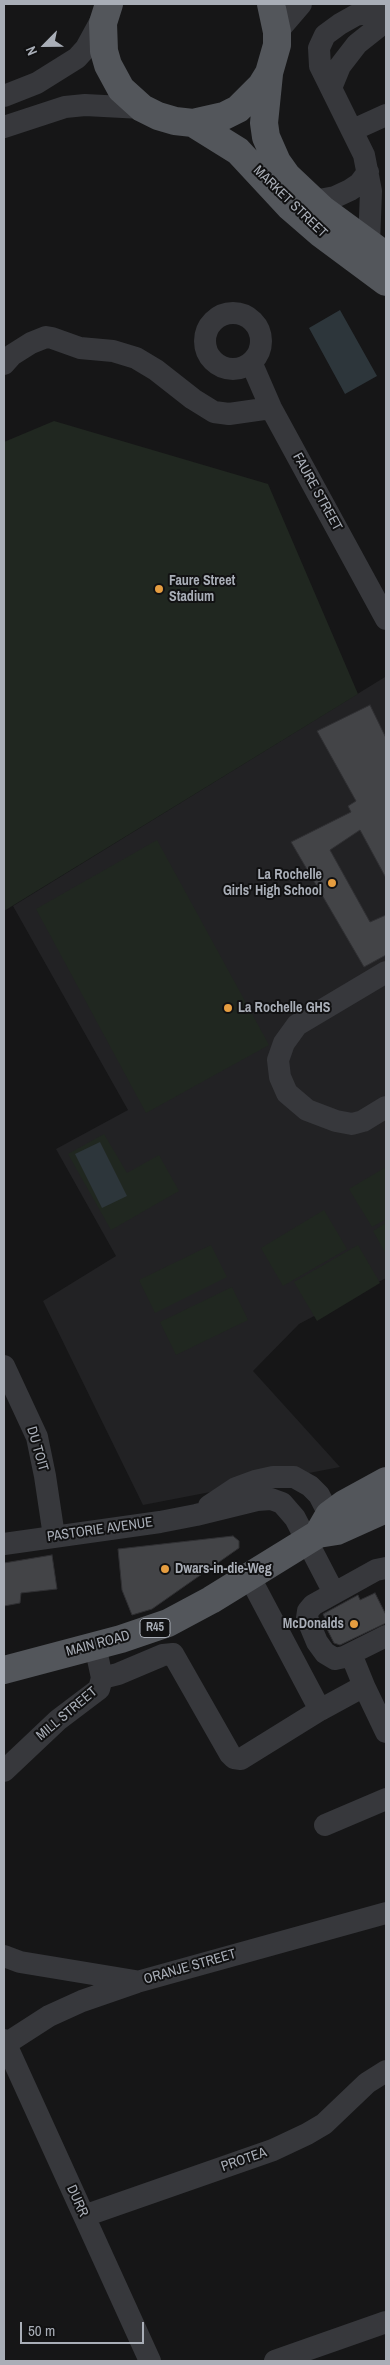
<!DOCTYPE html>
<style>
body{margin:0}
#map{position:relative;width:390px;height:2365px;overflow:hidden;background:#161617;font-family:"Archivo Narrow",sans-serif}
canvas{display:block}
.frame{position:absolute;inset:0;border:5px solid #a9aeb7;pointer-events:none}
.north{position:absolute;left:20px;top:20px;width:50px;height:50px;-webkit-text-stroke:4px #111112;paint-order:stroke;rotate:247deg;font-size:14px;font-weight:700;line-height:20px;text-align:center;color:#a9aeb7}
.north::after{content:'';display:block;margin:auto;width:18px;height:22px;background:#a9aeb7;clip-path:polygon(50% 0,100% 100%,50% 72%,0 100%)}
.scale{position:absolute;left:20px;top:2322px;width:124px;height:22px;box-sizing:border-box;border:2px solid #a9aeb7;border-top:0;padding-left:6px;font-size:15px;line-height:18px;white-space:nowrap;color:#a9aeb7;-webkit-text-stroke:4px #111112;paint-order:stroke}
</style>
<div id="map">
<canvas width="390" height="2365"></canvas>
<div class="frame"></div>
<div class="north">N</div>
<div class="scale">50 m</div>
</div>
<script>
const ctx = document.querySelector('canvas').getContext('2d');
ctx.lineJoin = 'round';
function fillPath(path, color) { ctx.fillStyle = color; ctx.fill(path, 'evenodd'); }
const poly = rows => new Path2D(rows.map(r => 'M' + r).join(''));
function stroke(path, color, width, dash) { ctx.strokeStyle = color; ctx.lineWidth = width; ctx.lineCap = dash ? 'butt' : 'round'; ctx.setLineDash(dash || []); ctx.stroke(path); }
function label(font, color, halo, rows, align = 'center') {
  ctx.font = font + ' "Archivo Narrow",sans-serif'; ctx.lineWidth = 4; ctx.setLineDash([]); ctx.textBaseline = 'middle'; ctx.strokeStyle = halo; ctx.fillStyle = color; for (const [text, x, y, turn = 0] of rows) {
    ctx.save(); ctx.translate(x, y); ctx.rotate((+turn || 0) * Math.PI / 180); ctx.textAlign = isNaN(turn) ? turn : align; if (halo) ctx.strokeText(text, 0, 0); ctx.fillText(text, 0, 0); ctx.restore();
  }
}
fillPath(poly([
 [385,677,386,680,386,1278,299,1324,253,1371,340,1467,143,1505,43,1301,116,1256,56,1149,128,1110,13,906]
]), '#222224');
fillPath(poly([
 [54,421,268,484,358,694,4,911,4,442],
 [157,840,269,1045,146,1113,36,909],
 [104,1134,127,1173,159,1155,179,1191,111,1230,68,1154],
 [386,1167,386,1219,372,1227,349,1189],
 [324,1210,347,1249,283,1286,261,1248],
 [386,1223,386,1254,373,1231],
 [211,1245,227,1277,155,1313,139,1280],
 [358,1245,380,1283,317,1321,294,1282],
 [232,1287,248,1320,176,1355,160,1322]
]), '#202720');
fillPath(poly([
 [340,310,377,376,345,394,309,328],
 [100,1142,127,1196,102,1208,75,1154]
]), '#2d363b');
const building = poly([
 [370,705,386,738,386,878,360,830,330,850,370,922,386,915,386,955,364,967,291,842,351,812,348,806,356,801,317,731,370,705],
 [233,1536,239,1541,239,1548,152,1609,132,1615,122,1590,118,1549,233,1536],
 [52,1555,57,1589,21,1593,20,1603,4,1606,4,1563,52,1555],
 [375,1593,386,1615,386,1623,340,1645,334,1643,322,1619,325,1618,323,1614,358,1595,360,1600,375,1593]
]);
fillPath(building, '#434447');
stroke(building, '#303033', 1);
stroke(poly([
 [277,32,301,4],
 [331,88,340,66,357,44,386,21],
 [4,96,37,83,77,58,86,48,104,15],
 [4,127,65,107,85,105,142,108],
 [353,130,386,115],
 [314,201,335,197,350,190,359,184,368,172],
 [369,244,371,191,364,155,320,66,319,48,325,35,340,24,356,15,386,10],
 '205 341a28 28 0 1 1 56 0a28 28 0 1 1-56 0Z',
 [251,362,271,408,386,619],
 [4,364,12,355,31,343,46,337,52,338,80,348,113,351,136,358,156,370,193,399,214,412,229,414,271,408],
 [386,972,297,1025,284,1043,278,1060,280,1077,287,1093,307,1110,336,1121,352,1124,363,1121,386,1107],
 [4,1366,37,1437,45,1476,54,1536],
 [209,1506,236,1488,255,1481,273,1477,294,1477,310,1486,319,1495,337,1530],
 [4,1544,160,1522,196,1515,257,1500,271,1499,282,1503,295,1518,334,1593],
 [386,1568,376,1570,313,1605,308,1611,307,1618,317,1642,325,1653,335,1659,344,1657,386,1636],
 [249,1576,320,1710],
 [102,1678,118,1674,163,1655,173,1654,230,1754,234,1758,241,1759,320,1710,364,1686,351,1654],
 [364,1686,386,1732],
 [4,1771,58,1720,99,1689,102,1678,95,1645],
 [325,1825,386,1799],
 [4,1956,20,1962,135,1981],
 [4,2040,150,2361],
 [4,2045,49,2016,82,2001,137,1982,386,1913],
 [84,2216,273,2150,307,2134,324,2124,367,2083,386,2071],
 [275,2361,386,2322]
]), '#37383c', 22);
stroke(poly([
 [109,4,103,23,104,51,108,65,121,89,142,108,158,116,175,121,193,123,224,116,238,109,261,86,269,73,277,45,277,32,271,4],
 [269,74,264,123,266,137,277,162,287,176,322,209,386,256],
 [193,123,238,151,290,207,320,233,386,282],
 [318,1534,329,1515,344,1504,386,1481],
 [4,1670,121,1639,168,1623,211,1600,318,1534,337,1531,386,1509]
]), '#53565b', 28);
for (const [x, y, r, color] of [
 [159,589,5,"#e59d40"],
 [332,883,5,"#e59d40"],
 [228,1008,5,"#e59d40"],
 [165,1569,5,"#e59d40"],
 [354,1624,5,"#e59d40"]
]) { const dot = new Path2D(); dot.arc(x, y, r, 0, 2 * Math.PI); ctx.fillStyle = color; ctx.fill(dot); stroke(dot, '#111112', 2); }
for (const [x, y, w] of [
 [155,1628,30]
]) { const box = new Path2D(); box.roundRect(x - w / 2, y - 9.5, w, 19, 4); ctx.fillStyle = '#111112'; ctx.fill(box); stroke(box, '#a9aeb7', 1); }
label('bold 12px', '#a9aeb7', null, [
 ["R45",155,1628]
]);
label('14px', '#a9aeb7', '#111112', [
 ["MARKET STREET",290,202,44],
 ["FAURE STREET",317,492,61],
 ["DU TOIT",37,1449,74],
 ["PASTORIE AVENUE",100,1530,-8],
 ["MAIN ROAD",98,1644,-15],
 ["MILL STREET",67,1714,-40],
 ["ORANJE STREET",190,1967,-16],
 ["PROTEA",244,2160,-19],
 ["DURR",77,2201,66]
]);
label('bold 14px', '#a9aeb7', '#111112', [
 ["Faure Street",169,581],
 ["Stadium",169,597],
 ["La Rochelle",322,875,"right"],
 ["Girls' High School",322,891,"right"],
 ["La Rochelle GHS",238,1008],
 ["Dwars-in-die-Weg",175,1569],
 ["McDonalds",344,1624,"right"]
], 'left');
</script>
